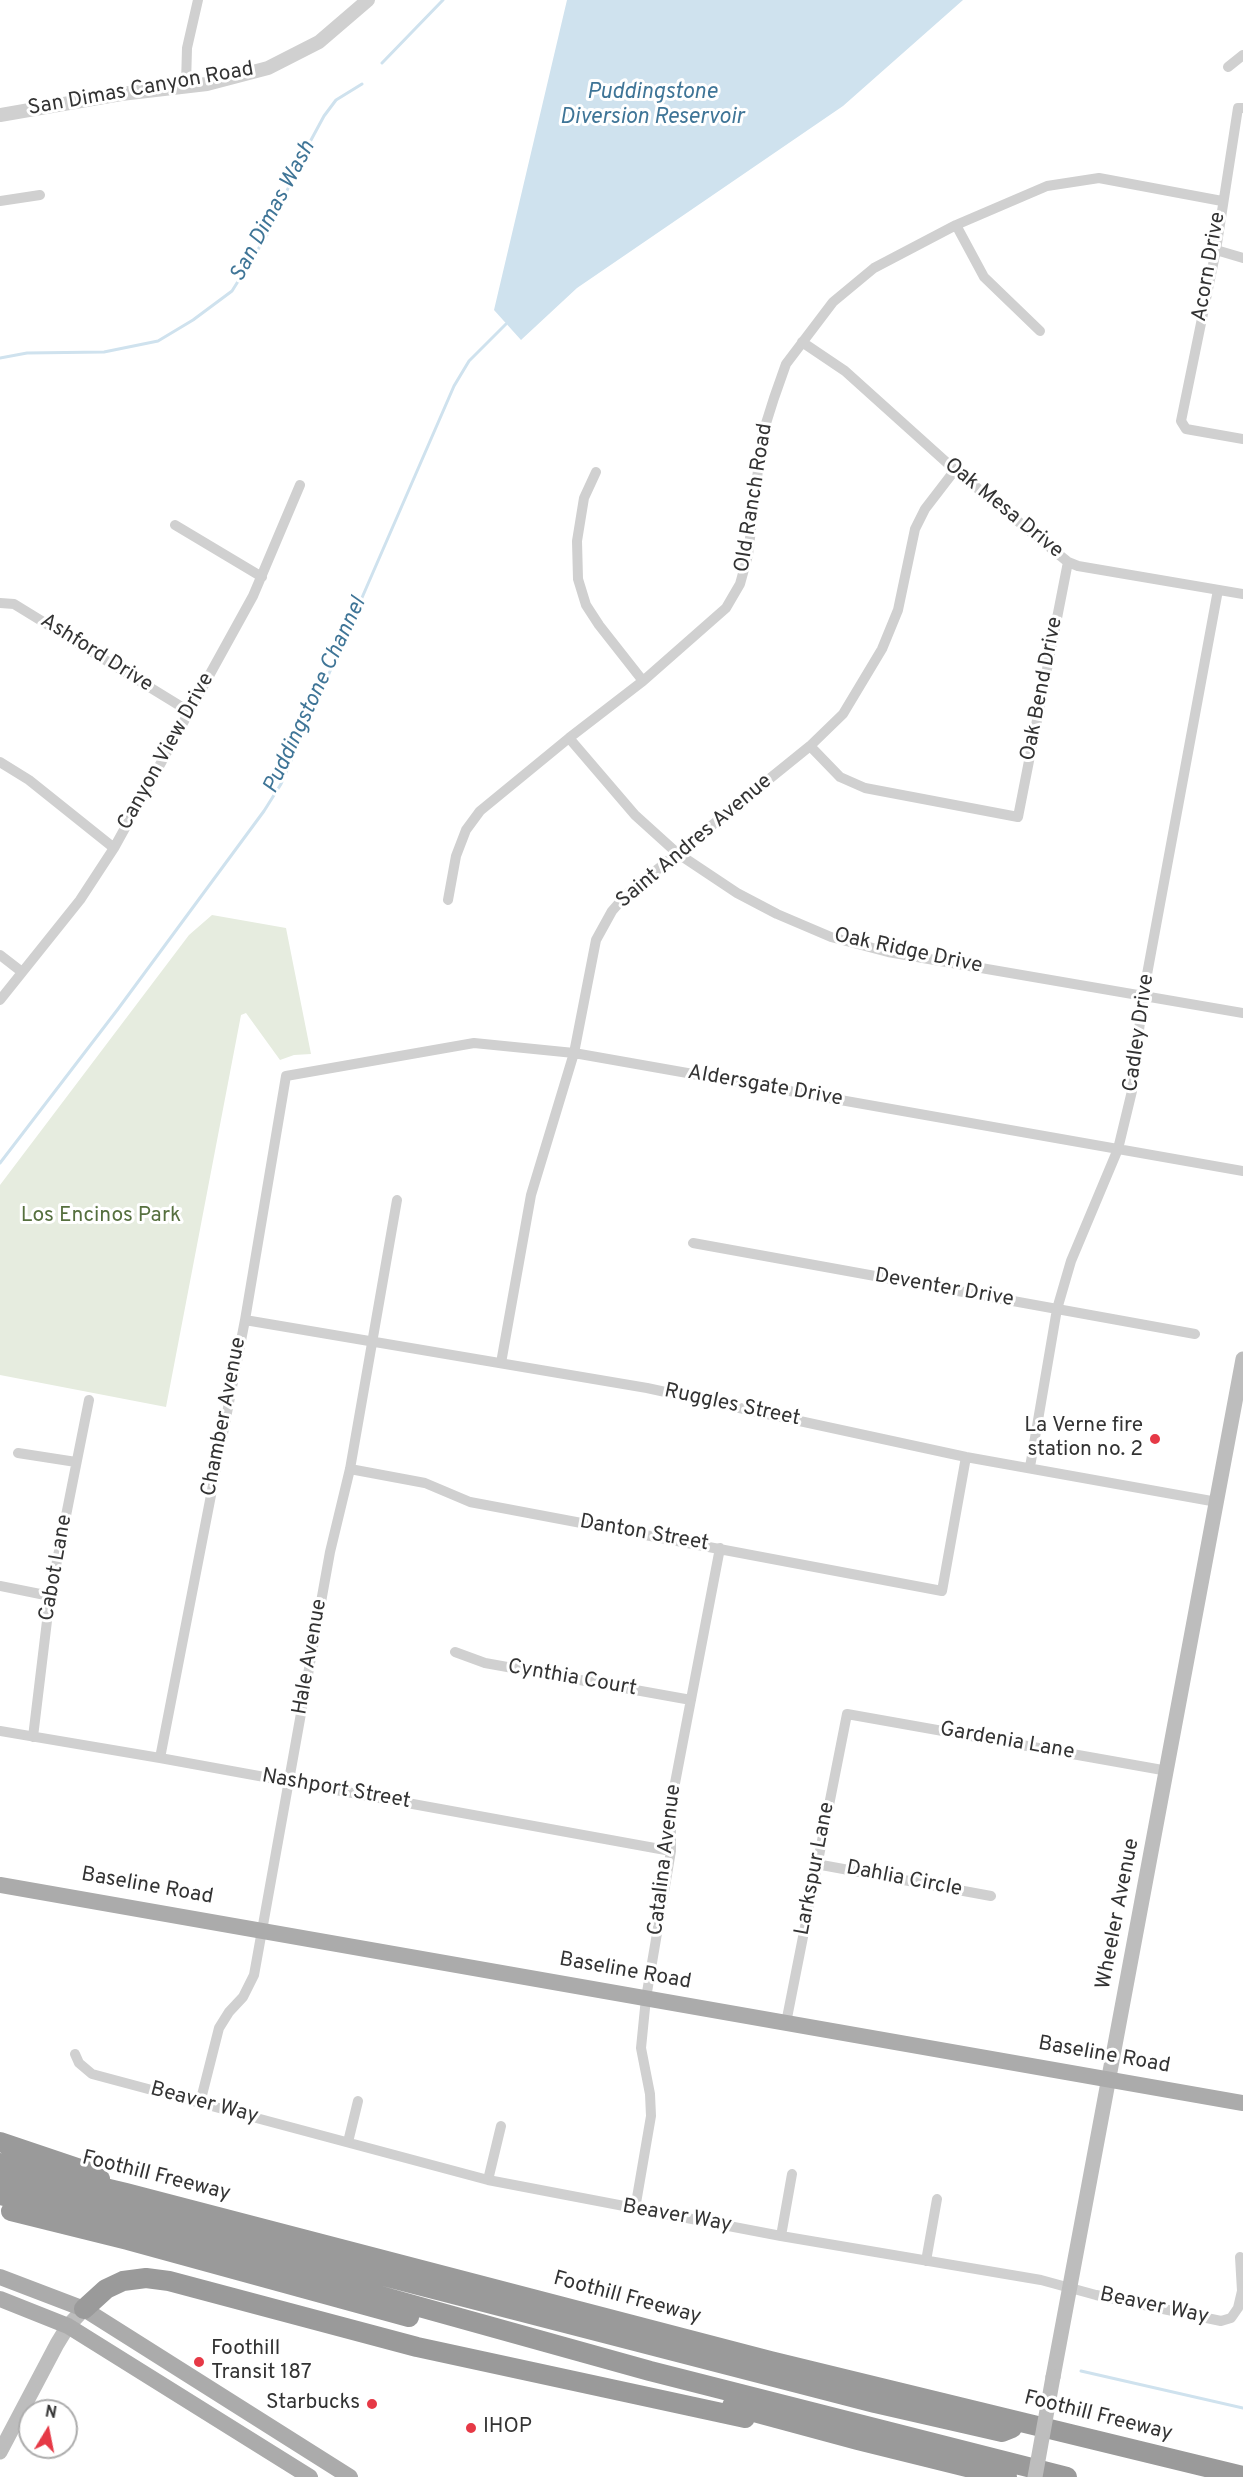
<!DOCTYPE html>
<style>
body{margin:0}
#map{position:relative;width:1243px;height:2477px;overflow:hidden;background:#fff;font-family:Overpass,sans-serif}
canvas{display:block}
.north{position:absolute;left:18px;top:2399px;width:60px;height:60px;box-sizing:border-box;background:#fff;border:2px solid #adadad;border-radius:50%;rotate:10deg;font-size:16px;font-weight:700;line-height:24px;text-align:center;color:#333}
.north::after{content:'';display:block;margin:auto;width:21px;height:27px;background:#e63946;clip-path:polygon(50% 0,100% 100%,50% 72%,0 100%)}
</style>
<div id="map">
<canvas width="1243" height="2477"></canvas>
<div class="north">N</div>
</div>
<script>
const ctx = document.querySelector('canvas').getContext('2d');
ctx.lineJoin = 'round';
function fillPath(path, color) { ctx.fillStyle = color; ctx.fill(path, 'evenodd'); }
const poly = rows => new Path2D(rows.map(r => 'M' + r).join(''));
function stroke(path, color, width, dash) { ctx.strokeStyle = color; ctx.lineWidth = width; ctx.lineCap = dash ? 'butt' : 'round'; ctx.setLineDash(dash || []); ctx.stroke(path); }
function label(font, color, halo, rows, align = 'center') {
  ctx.font = font + ' Overpass,sans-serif'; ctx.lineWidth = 6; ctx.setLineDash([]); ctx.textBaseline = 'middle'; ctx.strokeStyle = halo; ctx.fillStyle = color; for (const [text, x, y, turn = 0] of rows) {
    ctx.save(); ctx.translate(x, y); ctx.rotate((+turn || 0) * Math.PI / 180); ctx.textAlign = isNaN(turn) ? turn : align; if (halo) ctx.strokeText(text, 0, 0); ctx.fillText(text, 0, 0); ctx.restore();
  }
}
fillPath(poly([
 [212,915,286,928,311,1054,294,1055,280,1060,246,1013,241,1015,166,1407,0,1375,0,1185,189,935]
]), '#e6ecdf');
fillPath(poly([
 [567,0,963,0,843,106,577,288,521,340,494,310]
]), '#cfe2ee');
stroke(poly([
 [382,63,443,0],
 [0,358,27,353,104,352,158,341,193,320,232,291,267,235,304,153,324,116,336,100,362,84],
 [0,1163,118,1009,264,811,281,784,454,386,469,361,506,324],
 [1081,2371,1243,2408]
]), '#cfe2ee', 3);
stroke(poly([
 [1228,67,1243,55],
 [186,84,187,48,198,0],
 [1243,108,1238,108,1216,250,1181,421,1186,429,1243,439],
 [0,201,40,195],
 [956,225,984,277,1040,331],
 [1216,250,1243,258],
 [802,342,845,371,955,470,1068,562,1078,566,1243,594],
 [596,472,584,498,577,541,578,579,586,605,599,625,643,681],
 [175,525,262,577],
 [0,603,14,604,190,712],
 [569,738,635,815,677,853,737,893,777,914,831,937,888,952,1243,1013],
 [810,746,840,777,865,788,1018,817,1068,562],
 [0,762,29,780,114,848],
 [448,900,456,856,466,830,480,811,569,738,643,681,726,608,740,584,748,555,762,436,774,398,786,364,833,302,874,268,956,225,1047,186,1099,178,1222,201],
 [0,955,22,972],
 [0,1000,80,900,114,848,253,596,300,485],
 [693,1243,1195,1334],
 [245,1320,647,1388,966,1457,1217,1502],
 [501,1363,531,1195,574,1053,596,940,612,911,627,894,810,746,843,714,882,649,898,610,915,529,925,509,955,470],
 [18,1453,76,1462],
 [1030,1467,1057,1309,1071,1261,1118,1149,1132,1091,1143,996,1218,590],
 [350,1469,425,1483,470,1502,942,1591,966,1457],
 [0,1586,50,1596],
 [455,1652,485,1663,691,1700],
 [0,1731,160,1758,671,1851],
 [33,1737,50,1596,89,1400],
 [160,1758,245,1320,286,1076,474,1043,574,1053,1243,1171],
 [816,1864,991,1896],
 [786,2023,847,1714,1168,1771],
 [75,2054,79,2063,92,2074,488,2180,781,2236,1041,2280,1096,2295,1221,2321,1231,2318,1238,2308,1242,2291,1240,2257],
 [200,2103,219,2028,229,2012,243,1997,254,1975,330,1552,350,1469,397,1200],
 [348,2142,358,2101],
 [488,2180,501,2126],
 [635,2209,651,2116,650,2094,641,2048,646,1998,671,1851,671,1804,720,1548],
 [781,2236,792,2174],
 [926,2261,937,2199]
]), '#d0d0d0', 10);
stroke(poly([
 [0,115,121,94,207,84,268,68,319,42,368,0]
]), '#d0d0d0', 14);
stroke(poly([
 [1053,2377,1243,1359],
 [0,2452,57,2344,68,2326,84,2309]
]), '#bdbdbd', 15);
stroke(poly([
 [0,1885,1243,2103],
 [0,2277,84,2309,350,2477],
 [0,2299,68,2326,310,2477]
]), '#ababab', 16);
stroke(poly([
 [0,2142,86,2171,100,2179],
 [0,2163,126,2193,770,2361,1243,2476],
 [0,2177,875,2403,1002,2432,1012,2428],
 [0,2195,143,2230,650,2371,1067,2477],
 [11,2211,128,2240,409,2317],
 [84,2309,106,2289,123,2281,146,2278,169,2281,417,2347,745,2418],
 [732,2406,858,2440,1007,2477]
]), '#9a9a9a', 20);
stroke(poly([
 [1035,2477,1053,2377]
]), '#bdbdbd', 15);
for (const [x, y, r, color] of [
 [1155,1439,6,"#e63946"],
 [199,2362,6,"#e63946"],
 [372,2404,6,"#e63946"],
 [471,2428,6,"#e63946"]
]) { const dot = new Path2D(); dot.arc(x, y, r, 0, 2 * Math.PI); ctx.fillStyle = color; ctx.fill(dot); stroke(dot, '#fff', 2); }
label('21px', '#333', '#fff', [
 ["San Dimas Canyon Road",141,90,-10],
 ["Acorn Drive",1210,267,-80],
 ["Old Ranch Road",755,498,-81],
 ["Oak Mesa Drive",1003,509,39],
 ["Ashford Drive",96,654,32],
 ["Oak Bend Drive",1043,689,-79],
 ["Canyon View Drive",167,752,-61],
 ["Saint Andres Avenue",695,842,-40],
 ["Oak Ridge Drive",908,952,12],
 ["Cadley Drive",1140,1033,-82],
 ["Aldersgate Drive",765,1087,10],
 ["Deventer Drive",944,1289,10],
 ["Ruggles Street",732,1406,12],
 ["Chamber Avenue",225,1417,-79],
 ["Danton Street",644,1534,10],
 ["Cabot Lane",57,1568,-80],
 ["Hale Avenue",311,1657,-80],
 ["Cynthia Court",572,1679,10],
 ["Gardenia Lane",1007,1742,10],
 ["Nashport Street",336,1790,10],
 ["Catalina Avenue",666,1860,-83],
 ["Larkspur Lane",816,1869,-79],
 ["Dahlia Circle",904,1880,11],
 ["Baseline Road",147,1887,10],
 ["Wheeler Avenue",1119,1914,-79],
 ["Baseline Road",625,1972,10],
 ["Baseline Road",1104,2056,10],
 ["Beaver Way",204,2104,15],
 ["Foothill Freeway",156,2177,14],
 ["Beaver Way",677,2217,10],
 ["Foothill Freeway",627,2299,15],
 ["Beaver Way",1154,2307,12],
 ["Foothill Freeway",1098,2417,14]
]);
label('21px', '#56703f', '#fff', [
 ["Los Encinos Park",101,1217]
]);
label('21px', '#333', '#fff', [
 ["La Verne fire",1143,1427],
 ["station no. 2",1143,1451],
 ["Foothill",211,2350,"left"],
 ["Transit 187",211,2374,"left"],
 ["Starbucks",360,2404],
 ["IHOP",483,2428,"left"]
], 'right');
label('italic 22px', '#3f7597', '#fff', [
 ["Puddingstone",652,94],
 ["Diversion Reservoir",652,119],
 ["San Dimas Wash",274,212,-62],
 ["Puddingstone Channel",316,696,-65]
]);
</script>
